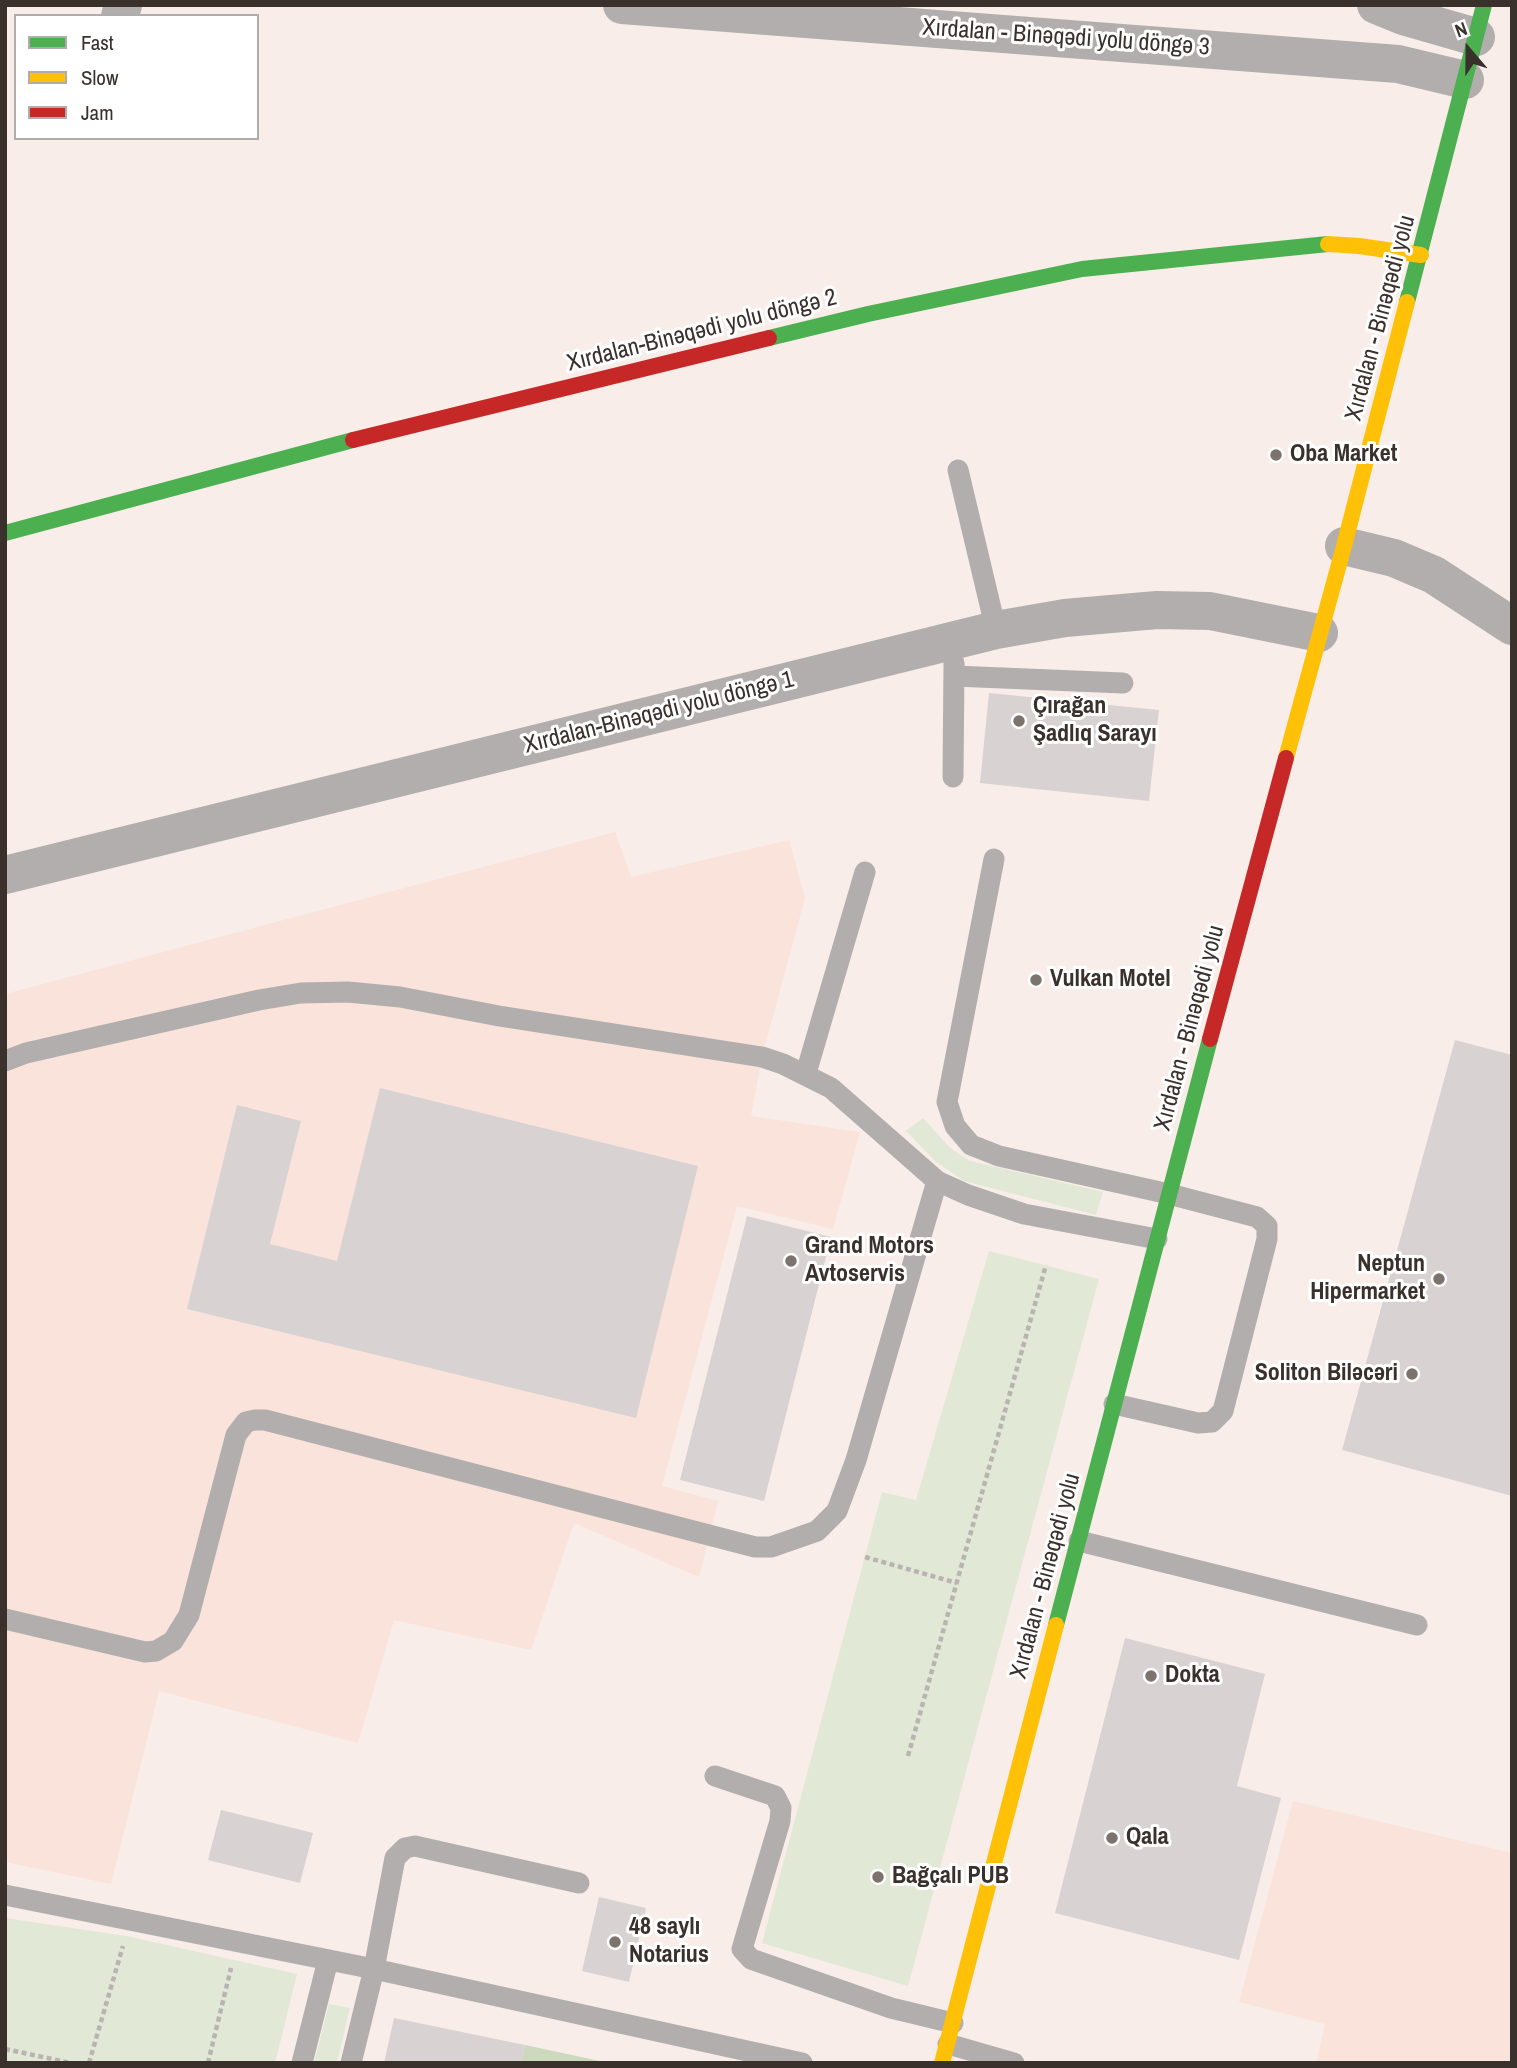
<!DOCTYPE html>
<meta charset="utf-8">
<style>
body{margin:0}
#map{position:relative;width:1517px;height:2068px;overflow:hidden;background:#f8ede8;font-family:"Archivo Narrow",sans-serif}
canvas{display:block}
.frame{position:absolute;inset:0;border:7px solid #3a302c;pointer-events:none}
.legend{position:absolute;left:14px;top:14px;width:245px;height:126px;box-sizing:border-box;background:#fff;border:2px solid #b0acab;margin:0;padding:9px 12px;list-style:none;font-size:21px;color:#3a302c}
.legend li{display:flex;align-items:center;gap:14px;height:35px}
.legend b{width:35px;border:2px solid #b0acab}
.north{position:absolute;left:1433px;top:14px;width:70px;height:70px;-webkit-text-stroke:5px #fff;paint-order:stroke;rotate:340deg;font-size:19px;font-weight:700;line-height:28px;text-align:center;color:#3a302c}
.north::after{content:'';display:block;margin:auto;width:24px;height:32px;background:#3a302c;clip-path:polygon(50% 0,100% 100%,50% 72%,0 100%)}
</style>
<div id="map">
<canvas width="1517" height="2068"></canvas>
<div class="frame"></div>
<ul class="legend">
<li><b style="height:9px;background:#4caf50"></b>Fast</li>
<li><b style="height:9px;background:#ffc107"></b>Slow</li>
<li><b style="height:9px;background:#c62828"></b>Jam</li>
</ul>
<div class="north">N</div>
</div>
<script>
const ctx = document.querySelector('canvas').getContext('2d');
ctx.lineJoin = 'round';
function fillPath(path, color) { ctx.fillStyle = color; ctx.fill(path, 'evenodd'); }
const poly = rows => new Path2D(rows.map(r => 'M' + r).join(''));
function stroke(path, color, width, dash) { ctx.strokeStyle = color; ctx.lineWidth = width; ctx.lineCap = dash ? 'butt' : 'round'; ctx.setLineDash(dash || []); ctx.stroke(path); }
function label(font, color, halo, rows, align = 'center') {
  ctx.font = font + ' "Archivo Narrow",sans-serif'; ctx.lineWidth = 6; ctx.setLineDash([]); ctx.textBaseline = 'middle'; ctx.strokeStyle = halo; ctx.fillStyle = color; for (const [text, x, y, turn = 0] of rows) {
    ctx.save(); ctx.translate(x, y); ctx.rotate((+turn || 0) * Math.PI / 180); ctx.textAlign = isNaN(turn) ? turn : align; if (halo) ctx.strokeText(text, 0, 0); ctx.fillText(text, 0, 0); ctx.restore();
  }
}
fillPath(poly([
 [615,832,631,877,789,840,805,898,762,1057,751,1116,860,1132,833,1229,737,1206,662,1486,718,1501,699,1577,574,1523,531,1650,394,1620,358,1743,159,1691,111,1884,5,1862,5,994],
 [1293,1801,1512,1853,1512,2063,1316,2063,1325,2024,1239,2002]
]), '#fae3da');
fillPath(poly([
 [923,1118,950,1148,970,1161,1103,1192,1096,1215,964,1181,935,1161,906,1131],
 [989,1251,1099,1279,908,1986,762,1943,882,1492,916,1500],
 [5,1918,126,1936,297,1974,275,2063,5,2063],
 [329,2004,350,2008,337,2063,314,2063]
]), '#e1e8d5');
fillPath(poly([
 [525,2045,609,2063,521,2063]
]), '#ccd9bd');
fillPath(poly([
 [989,693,1159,710,1149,801,980,783],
 [1455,1040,1512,1055,1512,1496,1342,1450],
 [380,1088,698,1166,636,1418,187,1309,237,1105,301,1121,270,1244,337,1261],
 [747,1216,831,1237,764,1501,680,1480],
 [1125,1638,1265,1674,1237,1786,1281,1798,1239,1960,1055,1913],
 [221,1810,313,1833,300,1883,208,1860],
 [599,1897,646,1908,629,1982,582,1971],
 [394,2018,525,2045,521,2063,384,2063]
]), '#d9d2d3');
stroke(poly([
 [865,1557,957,1583],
 [908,1756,1046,1265],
 [5,2049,71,2063],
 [89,2063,123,1946],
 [208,2063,231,1968]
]), '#b9b3b2', 4.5, [5, 3.5]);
stroke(poly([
 [958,470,996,630],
 [954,676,1123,683],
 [953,777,954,663],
 [994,859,947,1102,955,1126,971,1145,999,1156,1169,1194,1257,1217,1267,1226,1267,1239,1223,1411,1212,1422,1198,1423,1114,1404],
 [5,1061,26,1053,259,1000,301,993,348,992,400,997,499,1016,762,1057,783,1064,831,1088,937,1181,968,1195,1024,1214,1157,1239],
 [806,1073,865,872],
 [1079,1541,1417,1625],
 [5,1619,145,1652,156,1651,173,1641,189,1615,236,1435,246,1422,255,1420,265,1420,755,1547,771,1547,817,1531,837,1511,856,1460,937,1181],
 [715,1776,775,1796,781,1808,780,1821,742,1949,751,1959,891,2008,953,2023],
 [5,1895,374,1969,802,2063],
 [948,2044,1014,2063],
 [302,2063,328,1960],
 [351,2063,374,1969,395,1858,405,1848,415,1846,579,1883]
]), '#b2aead', 21);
stroke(poly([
 [622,5,1398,64,1465,80],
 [1376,5,1403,16,1476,37],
 [120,16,123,5],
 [1344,546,1394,558,1434,575,1512,626],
 [5,875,996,630,1065,618,1157,610,1210,611,1319,633]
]), '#b2aead', 38);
stroke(poly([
 [1407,302,1484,5],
 [769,338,868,314,1082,269,1328,244],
 [5,533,353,440],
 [1056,1625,1210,1039]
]), '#4caf50', 16);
stroke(poly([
 [1328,244,1359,246,1421,255],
 [1286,758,1344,546,1407,302],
 [942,2063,1056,1625]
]), '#ffc107', 16);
stroke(poly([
 [353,440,769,338],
 [1210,1039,1286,758]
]), '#c62828', 16);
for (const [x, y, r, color] of [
 [1276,455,7,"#7c726e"],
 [1019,721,7,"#7c726e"],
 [1036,980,7,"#7c726e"],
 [791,1261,7,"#7c726e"],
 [1439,1279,7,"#7c726e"],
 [1412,1374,7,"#7c726e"],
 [1151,1676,7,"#7c726e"],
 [1112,1838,7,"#7c726e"],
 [878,1877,7,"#7c726e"],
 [615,1942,7,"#7c726e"]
]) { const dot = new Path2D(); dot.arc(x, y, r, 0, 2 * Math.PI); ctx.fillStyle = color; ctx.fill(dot); stroke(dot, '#fff', 2.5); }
label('24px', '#3a302c', '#fff', [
 ["Xırdalan - Binəqədi yolu döngə 3",1066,38,4],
 ["Xırdalan - Binəqədi yolu",1381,318,-75],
 ["Xırdalan-Binəqədi yolu döngə 2",702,331,-14],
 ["Xırdalan-Binəqədi yolu döngə 1",659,713,-14],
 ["Xırdalan - Binəqədi yolu",1190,1028,-75],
 ["Xırdalan - Binəqədi yolu",1046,1576,-75]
]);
label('bold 24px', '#3a302c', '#fff', [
 ["Oba Market",1290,455],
 ["Çırağan",1033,707],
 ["Şadlıq Sarayı",1033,735],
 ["Vulkan Motel",1050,980],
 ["Grand Motors",805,1247],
 ["Avtoservis",805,1275],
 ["Neptun",1425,1265,"right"],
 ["Hipermarket",1425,1293,"right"],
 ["Soliton Biləcəri",1398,1374,"right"],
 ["Dokta",1165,1676],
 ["Qala",1126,1838],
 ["Bağçalı PUB",892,1877],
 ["48 saylı",629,1928],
 ["Notarius",629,1956]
], 'left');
</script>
